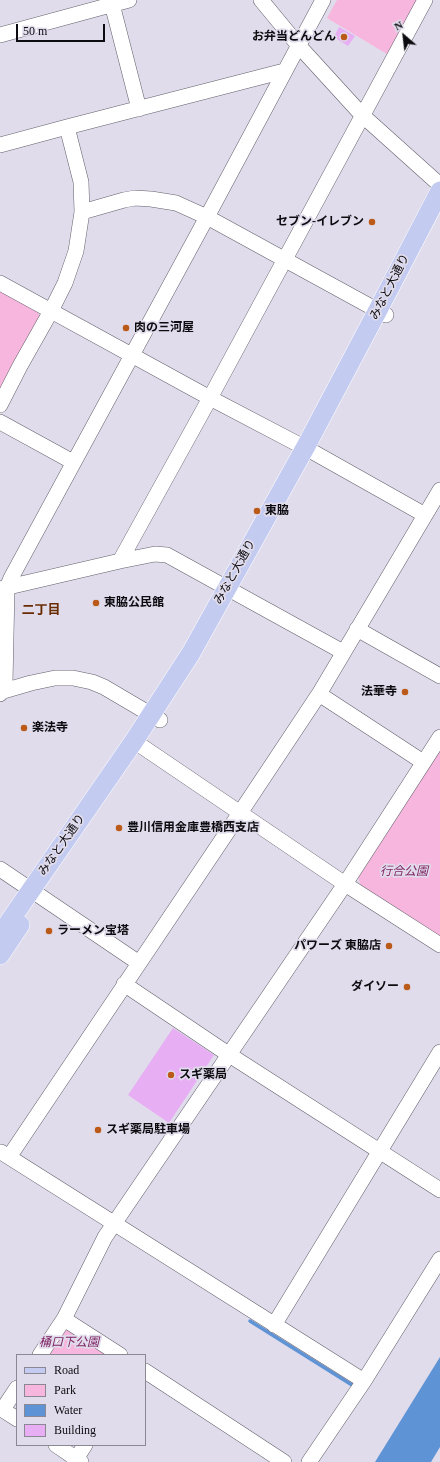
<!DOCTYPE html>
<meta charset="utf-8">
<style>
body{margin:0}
#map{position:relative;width:440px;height:1462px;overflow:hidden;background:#e0dceb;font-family:"Times New Roman",serif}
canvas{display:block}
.legend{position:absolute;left:16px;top:1354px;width:130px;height:92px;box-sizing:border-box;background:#e0dceb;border:1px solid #8b8893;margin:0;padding:5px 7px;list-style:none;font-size:12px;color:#0c0b10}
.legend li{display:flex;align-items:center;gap:8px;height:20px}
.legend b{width:20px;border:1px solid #8b8893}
.north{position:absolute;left:384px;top:16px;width:40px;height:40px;-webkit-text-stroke:3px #e0dceb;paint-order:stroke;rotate:332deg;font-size:11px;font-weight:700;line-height:16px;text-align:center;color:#0c0b10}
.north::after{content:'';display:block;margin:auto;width:14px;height:18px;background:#0c0b10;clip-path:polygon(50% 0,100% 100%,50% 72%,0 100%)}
.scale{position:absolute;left:16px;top:24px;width:89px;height:18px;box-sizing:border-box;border:2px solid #0c0b10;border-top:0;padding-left:5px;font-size:12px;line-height:14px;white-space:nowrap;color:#0c0b10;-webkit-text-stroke:3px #e0dceb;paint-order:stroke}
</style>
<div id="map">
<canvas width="440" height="1462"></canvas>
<ul class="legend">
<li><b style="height:5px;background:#c4cbf1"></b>Road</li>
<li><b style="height:11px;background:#f7b6dd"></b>Park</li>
<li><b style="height:11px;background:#5e94d5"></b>Water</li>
<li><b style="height:11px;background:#e8aef4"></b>Building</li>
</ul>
<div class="north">N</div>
<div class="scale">50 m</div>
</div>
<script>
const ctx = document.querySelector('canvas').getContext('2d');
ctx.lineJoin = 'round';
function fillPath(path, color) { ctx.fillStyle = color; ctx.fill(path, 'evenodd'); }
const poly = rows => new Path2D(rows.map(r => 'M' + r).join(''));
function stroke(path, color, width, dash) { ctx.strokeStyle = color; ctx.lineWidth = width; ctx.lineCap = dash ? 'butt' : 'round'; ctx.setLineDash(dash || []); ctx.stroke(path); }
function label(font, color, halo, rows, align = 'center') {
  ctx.font = font + ' "Times New Roman","Noto Sans JP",serif'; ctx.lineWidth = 3.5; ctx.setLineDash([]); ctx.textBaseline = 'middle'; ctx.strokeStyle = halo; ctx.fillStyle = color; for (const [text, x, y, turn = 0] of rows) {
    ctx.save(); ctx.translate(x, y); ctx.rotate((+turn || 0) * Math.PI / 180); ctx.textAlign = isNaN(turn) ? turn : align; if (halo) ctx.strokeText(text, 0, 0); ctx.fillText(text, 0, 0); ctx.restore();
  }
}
fillPath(poly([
 [337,0,418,0,387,54,327,18],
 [0,291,38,311,40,318,0,393],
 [440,751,440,938,361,887,358,877,404,805],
 [67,1327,109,1355,45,1355]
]), '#f7b6dd');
fillPath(poly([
 [440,1357,440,1447,431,1462,375,1462]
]), '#5e94d5');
stroke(poly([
 [250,1321,352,1385]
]), '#5e94d5', 3.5);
fillPath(poly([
 [339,27,355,36,348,46,334,37],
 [173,1028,214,1055,169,1123,128,1095]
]), '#e8aef4');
const minor = poly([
 [261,0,299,46,362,115,440,185],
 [112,4,139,109],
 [0,35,129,0],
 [0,145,67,127,284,71],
 [82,212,124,200,135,198,151,199,176,203,207,217,386,315],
 [0,283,210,398,313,452,425,515],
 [0,405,20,366,51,311,65,283,76,251,82,212,81,182,67,127],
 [0,422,73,462],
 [120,561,210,398,425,0],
 [0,589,120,561,155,554,167,555,343,652],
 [357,629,440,676],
 [0,692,31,683,55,678,73,678,92,682,104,687,160,720],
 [0,694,5,683,7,588,11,578,207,217,323,0],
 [319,694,423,762],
 [134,741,345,884,440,945],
 [0,869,139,963],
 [124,984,228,1054,440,1190],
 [1,1152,364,1381],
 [9,1157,240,813,319,694,440,490],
 [64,1319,105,1237,345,884,440,737],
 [274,1325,440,1052],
 [40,1355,64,1319,120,1355],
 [145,1371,284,1462],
 [0,1408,17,1419],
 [3,1409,17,1388],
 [56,1445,81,1462],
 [74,1462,85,1445],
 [309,1462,364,1381,440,1259]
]);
const major = poly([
 [0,935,134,741,191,653,305,448,378,310,440,191],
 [0,955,20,925]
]);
stroke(minor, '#625f6b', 16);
stroke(major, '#fff', 20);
stroke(minor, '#fff', 15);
stroke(major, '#c4cbf1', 19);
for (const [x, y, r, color] of [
 [344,37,4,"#bb5a18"],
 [372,222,4,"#bb5a18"],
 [126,328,4,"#bb5a18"],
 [257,511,4,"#bb5a18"],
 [96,603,4,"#bb5a18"],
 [405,692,4,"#bb5a18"],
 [24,728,4,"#bb5a18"],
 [119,828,4,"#bb5a18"],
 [49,931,4,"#bb5a18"],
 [389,946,4,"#bb5a18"],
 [407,987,4,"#bb5a18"],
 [171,1075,4,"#bb5a18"],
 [98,1130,4,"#bb5a18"]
]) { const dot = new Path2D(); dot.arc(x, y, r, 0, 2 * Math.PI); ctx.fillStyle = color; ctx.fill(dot); stroke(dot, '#e0dceb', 1.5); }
label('bold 12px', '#0c0b10', '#e0dceb', [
 ["お弁当どんどん",336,37,"right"],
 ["セブン-イレブン",364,222,"right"],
 ["肉の三河屋",134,328],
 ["東脇",265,511],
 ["東脇公民館",104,603],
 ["法華寺",397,692,"right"],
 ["楽法寺",32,728],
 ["豊川信用金庫豊橋西支店",127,828],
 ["ラーメン宝塔",57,931],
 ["パワーズ 東脇店",381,946,"right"],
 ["ダイソー",399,987,"right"],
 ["スギ薬局",179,1075],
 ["スギ薬局駐車場",106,1130]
], 'left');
label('12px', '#0c0b10', '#e0dceb', [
 ["みなと大通り",390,287,-63],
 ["みなと大通り",235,572,-61],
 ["みなと大通り",62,845,-55]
]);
label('italic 12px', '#812564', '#e0dceb', [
 ["行合公園",404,872],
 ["桶口下公園",69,1343]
]);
label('bold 13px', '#682b00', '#e0dceb', [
 ["二丁目",41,611]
]);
</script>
